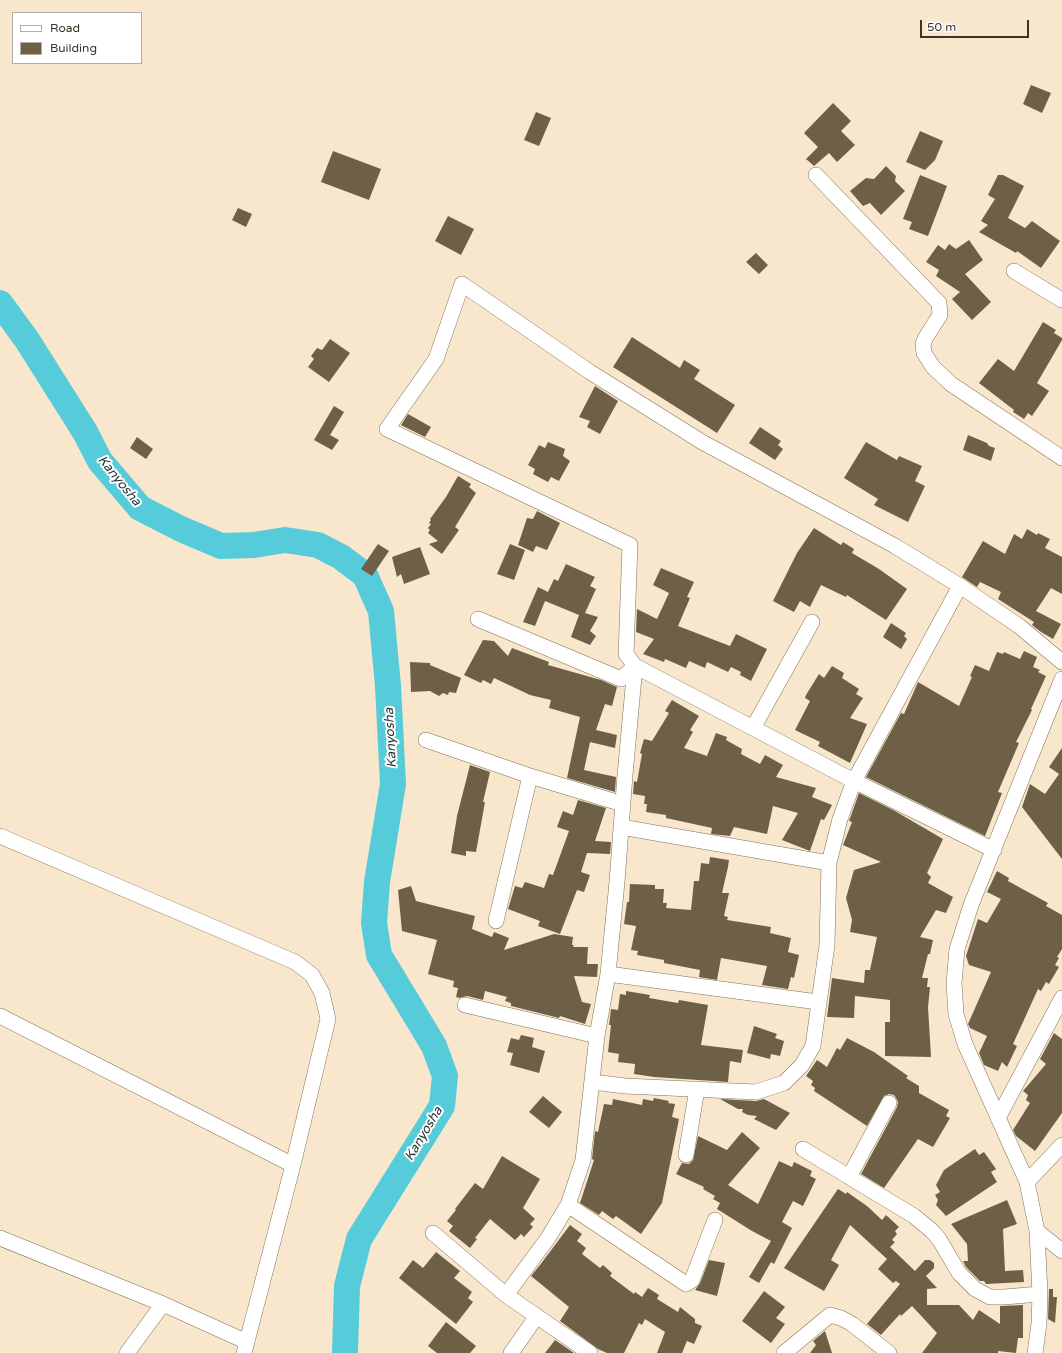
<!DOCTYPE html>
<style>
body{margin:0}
#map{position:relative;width:1062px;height:1353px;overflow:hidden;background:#f8e7cc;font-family:"Varela Round",sans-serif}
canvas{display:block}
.legend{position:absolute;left:12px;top:12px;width:130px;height:52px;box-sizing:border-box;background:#fff;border:1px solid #b0ada9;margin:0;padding:5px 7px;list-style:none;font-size:12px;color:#3a3328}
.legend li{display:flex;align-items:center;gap:8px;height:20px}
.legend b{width:20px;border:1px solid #b0ada9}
.scale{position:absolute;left:920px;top:20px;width:109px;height:18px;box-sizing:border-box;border:2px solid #3a3328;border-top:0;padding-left:5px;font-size:12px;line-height:14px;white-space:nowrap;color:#3a3328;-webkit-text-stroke:3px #fff;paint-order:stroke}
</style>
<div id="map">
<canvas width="1062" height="1353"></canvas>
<ul class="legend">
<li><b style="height:5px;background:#fff"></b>Road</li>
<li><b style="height:11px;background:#6e6047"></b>Building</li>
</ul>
<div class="scale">50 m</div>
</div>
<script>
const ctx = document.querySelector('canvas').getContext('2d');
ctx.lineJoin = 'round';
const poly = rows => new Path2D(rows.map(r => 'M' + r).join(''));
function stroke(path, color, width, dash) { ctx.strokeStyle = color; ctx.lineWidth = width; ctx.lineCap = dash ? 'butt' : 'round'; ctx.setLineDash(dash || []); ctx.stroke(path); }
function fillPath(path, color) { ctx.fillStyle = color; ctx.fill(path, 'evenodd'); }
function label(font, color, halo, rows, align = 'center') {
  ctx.font = font + ' "Varela Round",sans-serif'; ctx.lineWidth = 4; ctx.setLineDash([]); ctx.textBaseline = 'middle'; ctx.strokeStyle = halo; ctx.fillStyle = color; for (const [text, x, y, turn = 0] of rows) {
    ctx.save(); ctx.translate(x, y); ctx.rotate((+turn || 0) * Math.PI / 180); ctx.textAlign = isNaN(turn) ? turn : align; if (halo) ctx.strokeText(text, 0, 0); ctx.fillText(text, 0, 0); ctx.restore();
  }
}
stroke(poly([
 [0,303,27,340,85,432,100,461,140,508,181,529,221,546,254,545,285,540,318,545,341,557,365,575,381,611,388,686,393,784,377,882,374,923,379,955,434,1046,445,1076,442,1106,359,1239,347,1286,345,1353]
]), '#56cbd9', 26);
fillPath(poly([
 [1031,85,1051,93,1042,113,1023,104],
 [833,103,851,121,841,131,855,145,837,162,829,153,814,166,806,159,818,147,804,133],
 [536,112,551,118,539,146,524,140],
 [920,131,943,141,935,160,925,170,906,162],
 [333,151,381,169,369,200,321,182],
 [886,166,896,176,895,181,905,191,881,215,870,203,863,206,850,191,866,178,874,179],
 [920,175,947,186,928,236,909,229,912,222,903,219],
 [998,175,1003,175,1024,186,1008,218,1025,228,1032,221,1060,241,1041,268,1017,251,1016,253,979,232,988,225,981,221,995,199,988,195],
 [238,208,252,214,246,227,232,220],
 [448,216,474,229,461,255,435,241],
 [969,240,983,260,965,274,991,302,972,320,952,299,960,292,936,276,939,270,926,262,938,245,945,250,949,244,956,249],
 [756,253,768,265,759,274,746,262],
 [1043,322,1056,330,1054,333,1062,338,1062,340,1037,383,1049,391,1032,416,1028,413,1024,419,1013,412,1014,410,979,383,998,359,1014,371],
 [632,337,680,368,684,360,700,370,694,379,735,405,717,433,613,367],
 [330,339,350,353,329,382,308,367,314,359,311,356,317,348,322,350],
 [595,386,618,401,600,434,587,427,590,421,579,417],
 [334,406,344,412,330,435,339,440,332,450,314,440],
 [408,414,431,427,425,437,401,425],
 [760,427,781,441,778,445,783,449,775,460,749,443],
 [968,435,987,443,989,446,995,448,991,461,963,450],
 [137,437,153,449,146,459,130,448],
 [548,442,565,449,563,456,570,461,559,481,551,477,548,482,533,474,535,469,528,465,539,445,545,448],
 [866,442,897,460,899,456,922,466,915,481,925,486,908,522,874,505,878,499,844,478],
 [458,476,471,484,469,487,476,493,455,527,459,530,442,554,429,544,438,541,428,533,430,530,428,528,431,524,429,523,431,520,430,519,446,497],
 [537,511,560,523,547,550,536,546,533,552,518,545,527,518,533,519],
 [814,528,841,545,843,542,854,549,852,553,879,569,907,589,886,620,847,595,846,597,821,585,810,607,800,601,794,612,773,601,797,553],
 [1027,529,1037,535,1038,533,1050,539,1045,548,1062,557,1062,594,1051,588,1036,611,1061,624,1053,639,1041,632,1032,625,1034,622,998,599,1001,592,980,582,977,587,962,577,983,541,1005,554,1014,534,1022,539],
 [378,544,389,551,372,576,361,569],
 [510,544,525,550,514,580,497,574],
 [420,547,430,574,404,584,401,574,397,577,392,557],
 [566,564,595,577,590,586,596,589,585,613,598,617,590,631,596,636,590,645,571,637,579,615,545,601,535,626,523,622,538,587,548,592,554,579,558,581],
 [661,568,694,582,687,597,690,598,678,626,730,646,736,634,767,649,751,681,740,675,741,672,731,667,728,672,707,662,705,668,689,661,686,668,665,659,664,662,643,654,654,639,636,632,637,609,657,619,669,593,653,585],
 [891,623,906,633,904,636,907,639,901,649,883,637],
 [483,640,494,641,508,656,512,648,549,662,548,665,601,680,617,687,612,706,605,704,596,730,617,735,615,748,590,742,584,770,616,777,615,792,567,778,580,717,549,708,551,700,530,695,494,678,491,684,483,680,481,683,464,675],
 [1024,651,1037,657,1033,667,1040,670,1038,672,1046,676,1031,709,1032,710,1016,742,1019,743,998,792,1002,793,985,836,866,777,901,713,904,714,918,682,959,706,972,677,970,676,975,665,989,671,997,652,1003,654,1004,652,1020,659],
 [410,662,430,663,430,665,461,678,456,693,449,692,448,695,443,693,439,696,430,691,411,692],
 [832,666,844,673,842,678,859,689,856,694,863,698,850,718,867,724,850,763,818,746,820,742,795,730,810,701,805,698,806,695,819,674,824,678],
 [672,700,699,716,690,730,693,732,684,748,707,756,716,733,727,737,726,740,742,749,741,754,760,764,765,755,783,765,776,777,816,788,812,797,832,805,824,820,821,819,810,851,782,840,798,813,773,806,767,834,734,827,730,836,711,834,712,828,666,818,666,815,646,812,647,804,644,804,645,796,633,794,634,781,637,782,642,754,640,753,644,739,652,741,669,713,665,711],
 [1062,748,1062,859,1022,807,1030,784,1045,794,1059,774,1049,767],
 [470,765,490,772,483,802,485,802,476,852,466,851,466,856,451,853,457,816],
 [859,793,895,811,943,839,927,873,931,877,928,883,953,897,946,913,936,910,920,937,933,940,930,954,928,954,922,978,928,978,927,987,930,987,928,1007,931,1057,885,1056,885,1022,890,1022,890,1000,855,996,854,1018,827,1017,832,978,864,983,865,970,870,970,877,937,850,932,852,920,846,898,854,870,881,862,843,845,852,822,849,821],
 [578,800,606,808,595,841,611,842,610,854,587,853,581,872,590,875,584,892,577,890,560,934,538,926,540,921,508,909,515,886,522,888,525,882,544,888,549,874,553,875,569,831,557,827,563,811,573,815],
 [710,857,729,860,728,867,722,893,729,893,724,916,728,917,727,920,771,927,770,933,791,938,788,952,799,955,794,978,791,977,788,989,762,985,767,966,721,958,717,980,699,977,700,970,664,963,664,960,637,955,638,951,631,950,636,926,624,924,627,902,629,902,630,884,655,885,655,889,664,889,663,903,667,903,666,908,691,910,694,881,699,881,701,863,709,864],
 [997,871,1009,878,1008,881,1048,903,1046,906,1062,915,1062,949,1057,957,1059,958,1055,965,1059,967,1049,984,1046,982,1041,991,1038,989,1013,1044,1017,1046,1007,1067,1002,1062,998,1071,984,1065,979,1053,987,1036,970,1028,968,1024,991,972,969,965,966,956,978,919,987,923,1001,899,987,892],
 [411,886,416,901,475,916,472,929,492,937,494,932,509,938,504,950,554,934,573,937,572,945,574,945,573,947,588,947,587,964,598,964,597,977,574,976,582,1002,591,1004,585,1024,560,1016,559,1018,511,1006,511,1003,505,1001,507,997,485,991,483,1000,467,996,459,998,456,997,458,988,453,987,454,981,428,974,437,940,402,931,398,890],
 [626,991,650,995,649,998,678,1003,679,1000,708,1005,701,1045,743,1050,741,1063,730,1061,728,1082,654,1077,634,1074,635,1064,618,1062,619,1054,608,1052,611,1025,609,1025,611,1009,618,1010,620,994,626,995],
 [754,1026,777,1034,775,1038,784,1041,780,1056,771,1054,770,1059,747,1053],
 [1054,1033,1062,1039,1062,1113,1035,1151,1016,1136,1013,1130,1030,1103,1026,1100,1028,1095,1023,1091,1046,1064,1040,1059],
 [521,1035,534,1038,532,1047,545,1051,539,1073,510,1065,513,1053,507,1052,511,1038,519,1040],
 [847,1038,874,1052,908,1076,906,1078,919,1086,919,1093,949,1110,946,1116,950,1118,933,1147,918,1139,884,1188,861,1174,897,1107,898,1102,896,1098,894,1095,889,1094,884,1096,867,1126,814,1091,815,1088,811,1085,813,1081,806,1076,817,1060,827,1067,837,1048,840,1050],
 [543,1096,562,1112,549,1128,529,1112],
 [654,1098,669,1101,668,1103,675,1104,672,1117,679,1119,662,1203,641,1234,616,1216,613,1219,602,1211,599,1215,580,1203,594,1160,592,1159,595,1131,598,1132,604,1104,612,1105,613,1099,642,1105,643,1099,653,1101],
 [720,1099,756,1101,764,1099,790,1113,776,1130,754,1119,757,1116,748,1115,742,1112,743,1109,738,1109],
 [742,1132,760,1148,728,1185,758,1204,779,1161,792,1167,794,1162,812,1171,810,1176,816,1179,803,1206,793,1201,782,1222,792,1228,774,1264,771,1262,759,1283,749,1277,771,1241,752,1231,717,1209,720,1203,713,1199,715,1196,703,1189,704,1187,676,1174,682,1163,689,1164,693,1160,698,1136,727,1150],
 [975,1149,979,1155,984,1152,996,1169,991,1172,997,1182,946,1216,936,1205,938,1200,935,1195,940,1192,936,1185,944,1170],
 [502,1156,540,1179,523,1208,535,1219,530,1224,533,1227,524,1237,521,1234,515,1240,490,1219,475,1238,477,1239,470,1248,449,1231,453,1226,447,1221,456,1210,455,1209,475,1183,483,1189],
 [838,1189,846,1194,847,1192,867,1206,882,1220,886,1215,899,1227,895,1231,897,1234,892,1240,895,1242,890,1247,915,1271,925,1260,930,1260,934,1263,934,1268,926,1276,937,1288,927,1289,927,1305,959,1305,973,1320,979,1310,1000,1324,1000,1306,1023,1305,1023,1338,1018,1338,1016,1353,998,1351,998,1353,922,1353,937,1333,912,1306,901,1316,900,1314,881,1335,867,1324,900,1284,896,1281,893,1283,878,1269,887,1259,850,1225,831,1260,839,1265,824,1291,784,1268],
 [1007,1200,1017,1224,1003,1229,1005,1271,1023,1270,1024,1282,986,1284,984,1281,980,1281,966,1267,963,1261,968,1261,967,1244,951,1224],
 [570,1225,582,1234,577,1241,586,1248,582,1254,600,1268,603,1265,612,1273,610,1276,634,1294,635,1292,642,1297,648,1288,659,1295,657,1299,678,1312,680,1307,695,1319,695,1323,702,1326,694,1344,687,1341,682,1353,657,1353,665,1332,645,1319,642,1325,639,1323,624,1353,607,1353,598,1349,560,1321,569,1307,531,1276,540,1265],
 [436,1252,460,1271,454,1278,472,1292,468,1298,473,1302,456,1324,399,1278,413,1260,423,1268],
 [709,1260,725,1263,717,1296,695,1290,700,1283],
 [1049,1289,1053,1289,1053,1297,1057,1297,1055,1323,1048,1319],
 [764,1291,785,1307,776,1318,785,1324,771,1343,742,1321],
 [446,1322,476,1346,470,1353,437,1353,428,1346],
 [825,1331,832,1353,810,1353,816,1345,813,1341],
 [555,1340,574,1353,545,1353]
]), '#6e6047');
const minor = poly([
 [816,175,939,303,940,315,926,337,923,344,924,353,933,367,951,384,1062,458],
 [1014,271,1062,300],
 [478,619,621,679,635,666,854,781,994,850],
 [753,728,812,622],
 [426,740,530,776,623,804],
 [621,827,829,863],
 [0,836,295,962,312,975,322,993,328,1019,293,1165,244,1353],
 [496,921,530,776],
 [608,974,818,1002],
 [465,1005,597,1036],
 [0,1016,293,1165],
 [593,1082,625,1086,756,1092,784,1083,802,1065,813,1046,827,945,829,863,840,819,854,781,960,586],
 [998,1118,1062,998],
 [803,1149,914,1216,932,1231,939,1239,959,1273,975,1289,990,1297,1004,1297,1040,1294],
 [686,1155,697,1089],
 [849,1177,889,1103],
 [1027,1182,1062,1145],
 [568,1205,686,1284,692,1280,715,1220],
 [1037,1231,1062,1251],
 [433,1233,506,1295,590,1353],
 [0,1238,163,1304,247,1342],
 [506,1295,548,1238,568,1205,583,1160,597,1036,608,974,617,882,625,775,635,666,626,654,630,545,387,429,436,359,462,284,590,372,702,442,895,546,960,586,1019,626,1062,662],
 [127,1353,163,1304],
 [511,1353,537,1316],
 [784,1353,830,1315,841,1318,852,1324,889,1353],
 [1035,1353,1039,1324,1040,1294,1037,1231,1027,1182,965,1044,956,1014,954,983,957,949,971,905,1062,679]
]);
stroke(minor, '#817259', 16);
stroke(minor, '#fff', 15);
label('italic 13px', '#1d3235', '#fff', [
 ["Kanyosha",119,481,51],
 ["Kanyosha",391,738,-93],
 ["Kanyosha",424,1134,-59]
]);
</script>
